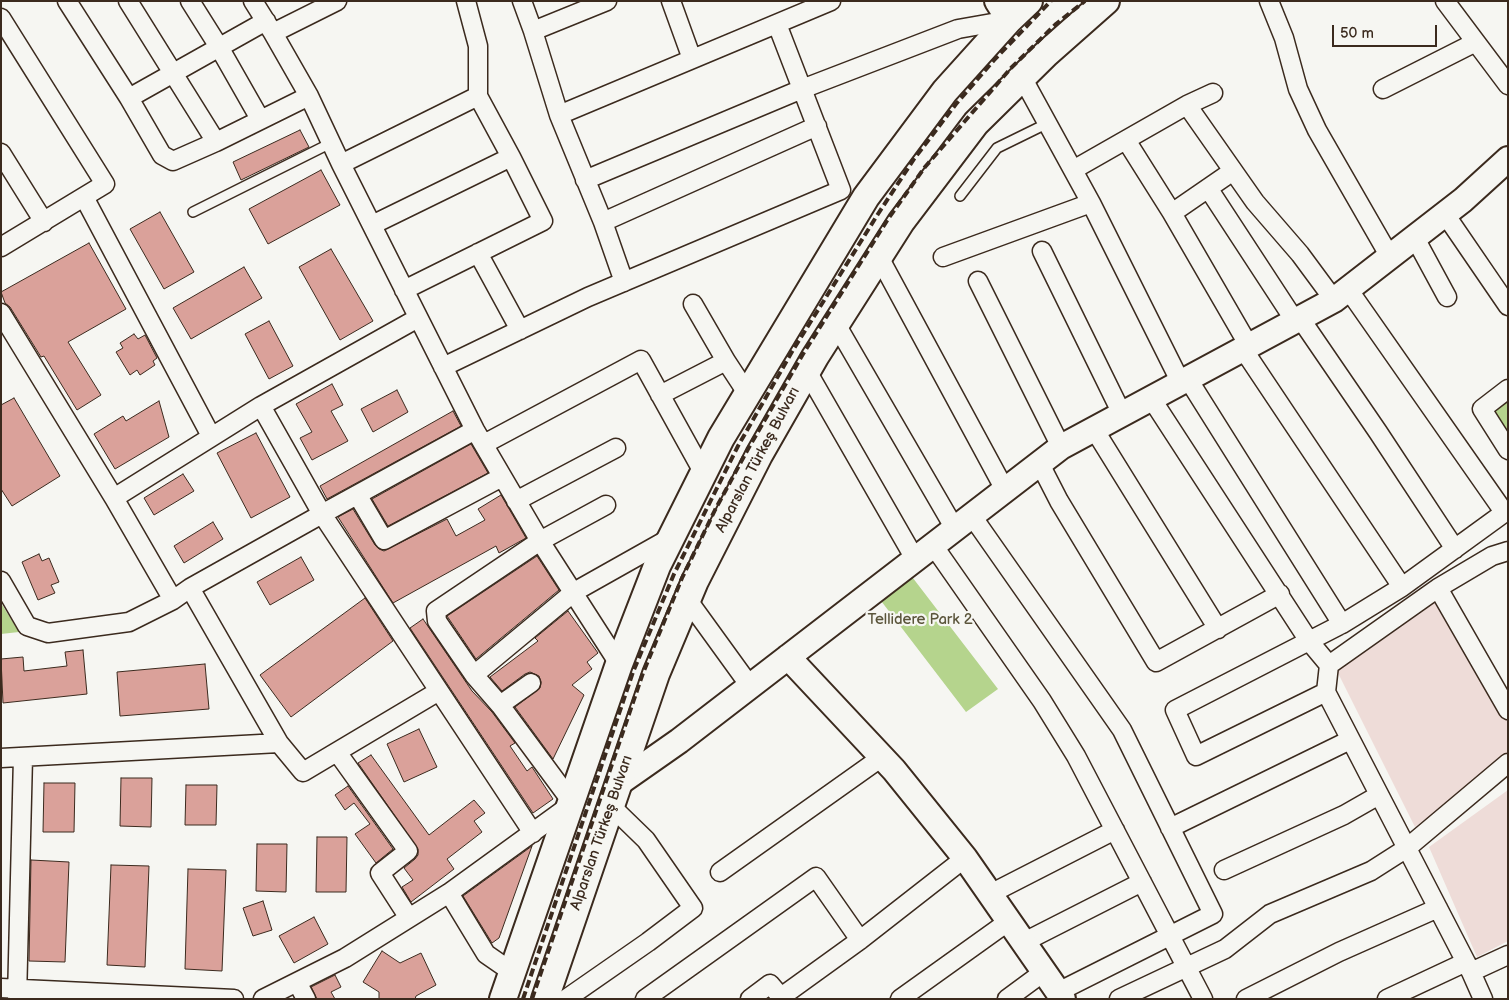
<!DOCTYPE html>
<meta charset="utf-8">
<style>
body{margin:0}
#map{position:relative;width:1509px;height:1000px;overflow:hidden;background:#f6f6f2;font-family:"Balsamiq Sans",sans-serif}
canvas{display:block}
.frame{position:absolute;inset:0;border:2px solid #3b2a1e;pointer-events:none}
.scale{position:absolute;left:1332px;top:25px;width:105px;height:22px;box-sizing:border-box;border:2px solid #3b2a1e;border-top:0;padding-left:6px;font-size:15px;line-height:18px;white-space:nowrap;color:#3b2a1e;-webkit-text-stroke:4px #f6f6f2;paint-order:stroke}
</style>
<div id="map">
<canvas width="1509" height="1000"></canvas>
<div class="frame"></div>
<div class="scale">50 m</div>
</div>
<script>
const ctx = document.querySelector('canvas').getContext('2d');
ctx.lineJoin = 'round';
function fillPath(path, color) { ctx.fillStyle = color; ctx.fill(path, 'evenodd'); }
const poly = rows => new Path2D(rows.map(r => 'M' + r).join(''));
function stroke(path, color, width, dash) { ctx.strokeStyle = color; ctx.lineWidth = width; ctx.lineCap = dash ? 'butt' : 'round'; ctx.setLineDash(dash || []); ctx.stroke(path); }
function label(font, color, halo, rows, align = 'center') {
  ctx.font = font + ' "Balsamiq Sans",sans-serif'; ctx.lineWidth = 4.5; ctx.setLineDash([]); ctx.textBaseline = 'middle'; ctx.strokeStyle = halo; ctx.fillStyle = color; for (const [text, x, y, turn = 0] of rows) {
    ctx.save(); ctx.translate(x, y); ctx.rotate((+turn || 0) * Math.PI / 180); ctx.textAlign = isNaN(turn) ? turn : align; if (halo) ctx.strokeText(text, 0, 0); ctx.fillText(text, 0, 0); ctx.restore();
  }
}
fillPath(poly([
 [1436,600,1508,718,1508,756,1415,827,1336,669],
 [1508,790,1508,941,1477,957,1429,847]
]), '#eedcd8');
fillPath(poly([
 [1508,395,1508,442,1488,410],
 [906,569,998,689,966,712,875,593],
 [1,603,19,632,1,634]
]), '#b5d48d');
const building = poly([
 [300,130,309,147,241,180,233,162,300,130],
 [321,170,340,205,268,244,249,209,321,170],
 [160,212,194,272,164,289,130,229,160,212],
 [89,243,126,309,68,342,101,395,77,410,44,356,41,357,10,307,5,303,1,292,89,243],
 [331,249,373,321,340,340,299,267,331,249],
 [244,267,262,298,191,339,173,308,244,267],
 [269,321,293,366,269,379,245,334,269,321],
 [134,334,138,339,145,335,157,358,153,361,155,365,140,375,137,370,130,375,116,352,123,348,120,343,134,334],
 [332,384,343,405,331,411,348,441,312,460,300,438,312,432,296,404,332,384],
 [397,390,408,412,373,432,361,409,397,390],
 [14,398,60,476,12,506,1,489,1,405,14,398],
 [159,401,169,437,115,469,94,434,123,416,126,421,159,401],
 [453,411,461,426,327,499,320,486,453,411],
 [256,433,290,497,251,518,217,453,256,433],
 [471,444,488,473,388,526,372,499,471,444],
 [183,474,194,491,154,515,144,498,183,474],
 [501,495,526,538,499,553,496,546,393,603,338,517,353,509,375,545,379,549,384,551,447,519,456,536,485,520,478,509,501,495],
 [213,522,223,539,184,563,174,546,213,522],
 [39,554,42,561,49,558,59,582,51,585,55,593,38,600,22,562,39,554],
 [537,556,559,590,476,659,447,616,537,556],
 [301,557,314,580,270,605,257,582,301,557],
 [365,598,393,641,291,717,260,675,365,598],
 [568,611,598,653,587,662,592,669,572,685,584,695,553,759,515,707,540,688,541,682,539,676,530,672,525,674,502,691,490,677,538,641,535,638,568,611],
 [423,619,472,691,492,712,515,743,510,746,527,771,532,767,553,799,533,813,410,628,423,619],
 [83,650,87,694,3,703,1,659,23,657,24,671,67,666,65,652,83,650],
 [205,664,209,709,120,716,117,672,205,664],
 [419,729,437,767,404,782,387,744,419,729],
 [371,755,429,835,474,800,485,813,474,821,482,832,447,859,454,869,411,902,402,887,413,880,404,868,415,859,418,855,418,849,358,763,371,755],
 [121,778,152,778,151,827,120,826,121,778],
 [44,783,75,783,74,832,43,832,44,783],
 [186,785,217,785,216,825,185,825,186,785],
 [348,786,393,849,376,863,355,834,370,824,354,803,345,810,335,795,348,786],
 [317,837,347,837,346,892,316,892,317,837],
 [257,844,287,844,286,892,256,891,257,844],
 [532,846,499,938,492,943,463,896,532,846],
 [31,860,69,862,65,962,29,961,31,860],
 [111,865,149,866,145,967,107,965,111,865],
 [188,869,226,870,222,971,185,969,188,869],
 [263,901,272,930,253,936,243,908,263,901],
 [314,917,328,944,294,963,279,936,314,917],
 [382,951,400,963,421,953,436,985,416,996,415,999,379,999,379,992,363,982,382,951],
 [335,975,341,987,331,992,335,999,317,999,311,987,335,975]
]);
fillPath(building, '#daa19a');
stroke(building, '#3b2a1e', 1);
const service = poly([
 [960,196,997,148,1048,123],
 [193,212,331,143]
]);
const minor = poly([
 [67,1,129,98,162,155,173,161,216,142],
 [128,1,216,142,309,96],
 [190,1,219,47,260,119],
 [253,1,273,33,309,96,341,164,475,430,540,541,619,664],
 [522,1,533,31,559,115,603,222,624,282],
 [671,1,692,59],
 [1269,1,1284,38,1298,89,1317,130,1390,257],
 [1445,1,1508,85],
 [1,18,105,184,1,247],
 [533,31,607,1],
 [273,33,337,1],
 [1022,77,1091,203,1181,383],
 [1383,89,1476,42],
 [129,98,266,21],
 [1187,105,1255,202,1300,254,1334,300],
 [559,115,831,1],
 [1126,140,1172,213,1233,171],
 [1,153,44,222],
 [341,164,478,96],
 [1073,170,1187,105,1213,93],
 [585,180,802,89,958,29,1009,20],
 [1208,188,1295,321],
 [84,197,211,436],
 [1172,213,1249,346],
 [1445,214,1508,306],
 [603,222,817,126],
 [372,225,511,157],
 [1415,238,1447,297],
 [1042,251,1122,414],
 [478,253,520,330],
 [879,257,1005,490],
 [943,257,1091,203],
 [978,281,1061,447],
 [1348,289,1504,512],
 [404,290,543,221,511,157,478,96,478,46,466,1],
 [693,304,726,361],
 [1,313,114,498,173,600,190,588,279,743,303,772,439,691],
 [1300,318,1378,432,1455,549],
 [836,324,955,529],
 [1243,349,1402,587],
 [443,367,588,297,841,190,777,24],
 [807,371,915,559],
 [1188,379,1342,624],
 [1508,389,1482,409,1508,450],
 [660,395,726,361,747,393],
 [1151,398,1309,641,1329,665,1326,692,1471,972,1483,999],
 [1094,429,1218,629],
 [475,430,322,514,533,833],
 [484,444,641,360,703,472],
 [1040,464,1059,501,1156,662,1280,594],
 [358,496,384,540,502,477],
 [114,498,261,406,418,318],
 [516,501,616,448],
 [972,516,1122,730,1213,914,1058,992],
 [933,545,1042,701,1076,756,1203,999],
 [1,581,27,626,48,633,129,622,173,600],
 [190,588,322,514,261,406],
 [1438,588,1508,710],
 [687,599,750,686],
 [1329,665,1438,588,1492,556,1508,551],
 [474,675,574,592,670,538],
 [1326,692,1196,756,1175,710,1342,624,1402,587,1508,510],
 [500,705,531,683],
 [337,752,408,851,380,873,409,918],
 [1,758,279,743],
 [571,801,500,705,474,675,437,621,436,611,540,541,606,505],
 [1170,828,1350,740],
 [1224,870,1344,815,1379,795],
 [720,872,882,757],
 [449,893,486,954,512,972],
 [990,894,1115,830],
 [1024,942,1142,882],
 [1471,972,1508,955],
 [297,982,306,999],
 [1,988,234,999],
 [17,999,23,757],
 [263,999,345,958,449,893,569,806],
 [566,999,648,942,693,908,646,840,611,806],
 [645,999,816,877,860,940],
 [750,999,770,984,781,997,860,940,965,858],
 [900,999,1009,921],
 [1007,999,1045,971],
 [1119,999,1225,949,1270,914,1371,871,1407,848,1508,763],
 [1246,999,1339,952,1438,908],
 [1387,999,1466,962]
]);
const secondary = poly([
 [997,1,1009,20],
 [788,657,894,770,965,858,1063,999],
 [619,783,679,741,1061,447,1334,300,1463,200,1508,159]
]);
const primary = poly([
 [503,999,619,664,657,566,721,438,866,197,945,91,1009,20,1029,1],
 [545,999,656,674,695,581,759,455,815,357,901,222,976,123,1046,54,1106,1]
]);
stroke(service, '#3b2a1e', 12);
stroke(minor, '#3b2a1e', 21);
stroke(secondary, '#3b2a1e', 28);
stroke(primary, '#3b2a1e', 30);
stroke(service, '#f6f6f2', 9);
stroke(minor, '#f6f6f2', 18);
stroke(secondary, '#f6f6f2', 24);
stroke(primary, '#f6f6f2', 26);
stroke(poly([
 [523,999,633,672,674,574,738,446,793,350,878,214,914,159,956,104,995,59,1051,1],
 [532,999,643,673,682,578,715,510,748,449,803,354,888,219,925,167,1011,68,1056,24,1085,1]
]), '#3b2a1e', 4, [8, 4]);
label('15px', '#3b2a1e', '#f6f6f2', [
 ["Alparslan Türkeş Bulvarı",758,460,-62],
 ["Alparslan Türkeş Bulvarı",602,833,-71]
]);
label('15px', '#5a543a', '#f6f6f2', [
 ["Tellidere Park 2",920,620]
]);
</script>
